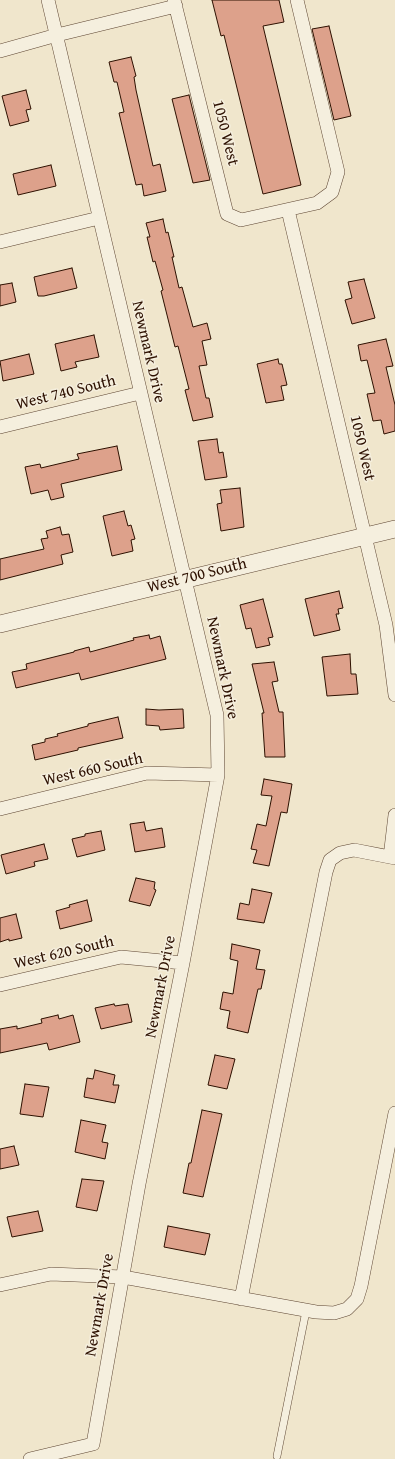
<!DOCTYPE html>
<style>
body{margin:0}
canvas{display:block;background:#f0e6cc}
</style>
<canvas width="395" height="1459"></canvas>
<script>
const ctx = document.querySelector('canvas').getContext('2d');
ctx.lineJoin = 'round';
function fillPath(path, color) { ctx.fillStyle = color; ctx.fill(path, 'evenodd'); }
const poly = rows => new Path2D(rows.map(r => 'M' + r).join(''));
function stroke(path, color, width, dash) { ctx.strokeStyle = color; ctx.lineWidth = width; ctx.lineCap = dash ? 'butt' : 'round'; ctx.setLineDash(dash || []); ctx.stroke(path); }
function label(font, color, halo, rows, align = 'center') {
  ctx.font = font + ' "Gentium Book Plus",serif'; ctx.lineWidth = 3; ctx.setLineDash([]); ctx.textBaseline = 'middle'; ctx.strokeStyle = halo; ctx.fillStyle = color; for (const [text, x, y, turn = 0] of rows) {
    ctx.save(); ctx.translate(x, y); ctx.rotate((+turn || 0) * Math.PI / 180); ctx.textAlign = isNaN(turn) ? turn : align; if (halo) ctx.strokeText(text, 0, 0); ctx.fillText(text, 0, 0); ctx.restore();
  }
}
const building = poly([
 [212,0,279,0,284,22,263,26,301,185,263,194,224,35,221,36,212,0],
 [329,26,351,116,334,120,312,29,329,26],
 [131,57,136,76,134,77,136,90,153,166,160,164,166,191,144,196,142,184,136,185,119,113,124,112,117,82,114,82,109,62,131,57],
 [26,90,31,109,26,110,29,121,10,126,2,96,26,90],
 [189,95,210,180,193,183,172,99,189,95],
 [51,165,56,186,18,195,13,174,51,165],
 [163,219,166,233,168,232,174,257,172,257,179,288,182,287,193,327,207,323,211,339,202,341,207,365,199,366,206,398,209,398,213,417,193,421,185,390,189,389,178,346,175,347,161,291,163,290,155,261,153,262,147,237,150,237,146,223,163,219],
 [72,268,77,288,44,296,38,296,34,277,72,268],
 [364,279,375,318,352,324,345,300,352,298,348,282,364,279],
 [12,283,16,302,0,306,0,285,12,283],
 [94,335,99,357,75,362,77,367,61,371,55,344,94,335],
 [386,339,393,366,386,367,395,405,395,431,384,434,381,420,373,421,367,394,375,393,367,360,361,361,358,345,386,339],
 [29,354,34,374,3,381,0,361,29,354],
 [278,359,279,364,282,364,287,385,281,386,284,400,266,403,257,364,278,359],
 [217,439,219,453,223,452,227,477,205,480,198,441,217,439],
 [117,446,122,470,61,484,64,497,51,500,48,490,31,494,25,467,40,464,41,468,79,459,77,454,117,446],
 [240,488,244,527,221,531,217,504,222,503,220,490,240,488],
 [124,511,128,526,131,525,135,539,131,540,133,551,112,556,103,516,124,511],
 [60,527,62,535,69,534,73,552,61,555,63,564,0,580,0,559,44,549,41,539,48,538,46,531,60,527],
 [339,591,343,608,338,609,339,614,336,614,340,630,314,636,305,599,339,591],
 [263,599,273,637,268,638,270,645,256,648,251,628,246,629,240,605,263,599],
 [149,635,150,639,160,636,166,659,81,680,79,673,16,688,12,672,27,669,26,664,74,652,74,651,89,647,90,652,134,640,133,638,149,635],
 [350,654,351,674,356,674,358,694,327,696,322,657,350,654],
 [274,662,278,681,272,682,279,712,283,712,285,757,265,757,262,713,264,713,252,664,274,662],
 [146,709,159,710,183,709,184,728,160,730,159,726,146,725,146,709],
 [118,717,123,738,78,748,78,750,35,760,32,745,45,742,45,739,58,736,57,734,88,726,88,724,118,717],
 [264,779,292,784,287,813,281,812,269,866,253,863,257,850,251,849,257,824,266,826,272,796,261,795,264,779],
 [144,822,146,831,162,828,165,847,135,852,130,824,144,822],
 [101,831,105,850,77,857,72,839,85,836,85,834,101,831],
 [44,844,48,859,34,862,35,866,6,874,1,855,44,844],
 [136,878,155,882,154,889,156,890,150,906,129,901,136,878],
 [252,889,272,893,264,923,237,919,240,903,249,905,252,889],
 [87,900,92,921,60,929,56,911,70,907,69,905,87,900],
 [16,914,22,938,9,941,9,939,0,942,0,918,16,914],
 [232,944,260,950,256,969,265,970,261,989,258,989,248,1033,227,1028,230,1011,220,1009,223,992,233,994,238,961,230,959,232,944],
 [114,1004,115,1006,128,1004,132,1022,101,1029,95,1008,114,1004],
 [58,1015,59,1019,73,1015,80,1042,49,1050,47,1043,0,1053,0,1029,17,1026,17,1029,42,1023,41,1019,58,1015],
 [215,1055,235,1059,227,1089,208,1085,215,1055],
 [95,1070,115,1075,113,1085,119,1085,115,1103,84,1097,87,1078,93,1079,95,1070],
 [25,1084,49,1087,43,1117,20,1114,25,1084],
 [202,1110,222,1114,203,1197,183,1193,189,1163,191,1163,202,1110],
 [81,1120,106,1125,102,1142,108,1143,105,1159,75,1152,81,1120],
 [14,1146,19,1165,0,1169,0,1149,14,1146],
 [82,1179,104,1181,97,1211,76,1207,82,1179],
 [38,1211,43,1231,12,1237,7,1217,38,1211],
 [168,1226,210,1234,205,1255,164,1247,168,1226]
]);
fillPath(building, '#dda18b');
stroke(building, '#2d1000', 1);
const service = poly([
 [277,1456,306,1311]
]);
const minor = poly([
 [174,0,227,214,241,220,317,203,332,192,338,172,297,0],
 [0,51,57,35,176,6],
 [288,210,386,625,395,695],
 [0,242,99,218],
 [0,427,140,393],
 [0,809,147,773,218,775],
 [390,857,395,815],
 [0,985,121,957,183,963],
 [0,1285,51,1274,123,1277,316,1312,334,1313,347,1309,357,1299,361,1286,395,1113],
 [241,1299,326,872,330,860,340,853,354,850,395,858],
 [30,1459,93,1444,139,1184,183,963,218,775,217,715,48,0]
]);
const tertiary = poly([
 [0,624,395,529]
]);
stroke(service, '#5e4633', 8);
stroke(minor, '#5e4633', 14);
stroke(tertiary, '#5e4633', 18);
stroke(service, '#f5efde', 7);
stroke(minor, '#f5efde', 13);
stroke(tertiary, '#f5efde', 17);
label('16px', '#2d1000', '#f5efde', [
 ["1050 West",225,133,76],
 ["Newmark Drive",148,352,77],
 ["West 740 South",66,393,-14],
 ["1050 West",362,448,77],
 ["West 700 South",197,576,-14],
 ["Newmark Drive",222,668,78],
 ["West 660 South",93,770,-13],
 ["West 620 South",64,953,-13],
 ["Newmark Drive",161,987,-79],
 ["Newmark Drive",100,1305,-80]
]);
</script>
